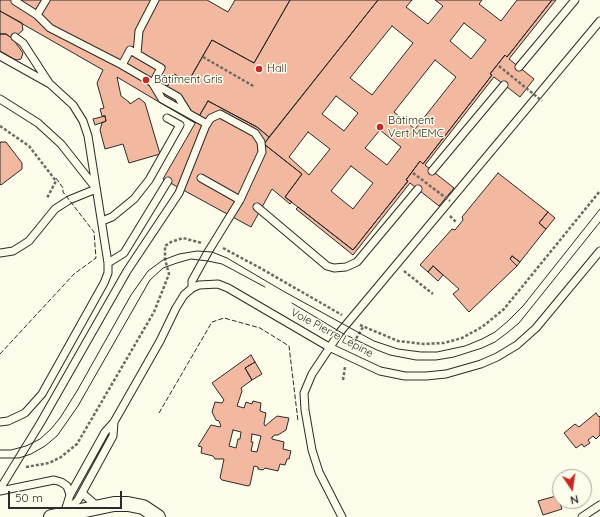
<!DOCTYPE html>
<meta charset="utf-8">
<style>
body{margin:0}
#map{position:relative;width:600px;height:517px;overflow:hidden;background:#fdfbea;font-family:Quicksand,sans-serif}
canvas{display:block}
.north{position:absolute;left:552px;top:469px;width:40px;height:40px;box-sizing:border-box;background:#fdfbea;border:1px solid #a9a89e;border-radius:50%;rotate:167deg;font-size:11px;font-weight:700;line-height:16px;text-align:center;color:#2b2b2b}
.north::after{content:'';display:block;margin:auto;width:14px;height:18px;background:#c62828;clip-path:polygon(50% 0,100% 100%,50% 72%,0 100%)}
.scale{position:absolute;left:8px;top:491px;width:114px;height:18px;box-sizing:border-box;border:2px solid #2b2b2b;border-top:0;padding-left:5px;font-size:12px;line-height:14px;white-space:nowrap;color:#2b2b2b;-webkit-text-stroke:3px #fdfbea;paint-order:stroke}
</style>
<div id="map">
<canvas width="600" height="517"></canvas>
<div class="north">N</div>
<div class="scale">50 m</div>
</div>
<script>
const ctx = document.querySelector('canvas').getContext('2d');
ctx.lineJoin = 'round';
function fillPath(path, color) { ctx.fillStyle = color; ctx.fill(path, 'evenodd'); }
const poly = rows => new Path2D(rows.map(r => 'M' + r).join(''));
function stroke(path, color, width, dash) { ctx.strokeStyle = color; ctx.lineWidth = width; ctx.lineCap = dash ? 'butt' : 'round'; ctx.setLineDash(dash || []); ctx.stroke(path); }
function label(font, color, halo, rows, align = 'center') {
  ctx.font = font + ' Quicksand,sans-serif'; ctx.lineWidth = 3; ctx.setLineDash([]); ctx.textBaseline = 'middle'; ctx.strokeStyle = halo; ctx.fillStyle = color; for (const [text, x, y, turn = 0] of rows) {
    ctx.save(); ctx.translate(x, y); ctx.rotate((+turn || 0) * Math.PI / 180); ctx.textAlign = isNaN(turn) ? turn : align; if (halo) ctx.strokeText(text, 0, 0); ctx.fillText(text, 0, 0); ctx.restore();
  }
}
const building = poly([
 [0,0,207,0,228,12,235,0,290,0,254,63,212,40,188,82,174,74,159,102,117,77,121,96,129,102,130,104,139,98,145,103,160,154,129,163,123,144,105,149,100,130,102,123,106,121,105,116,102,116,100,109,104,108,97,83,103,70,0,11,0,0],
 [290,0,378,0,269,137,257,127,208,101,195,123,159,102,174,74,188,82,212,40,254,63,290,0],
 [378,0,412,0,406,7,428,24,443,6,435,0,482,0,479,4,501,21,517,0,552,0,507,57,505,55,490,74,492,75,423,164,420,161,406,180,408,181,353,250,285,197,302,174,264,144,378,0],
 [464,23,486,40,471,59,450,41,464,23],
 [392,26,413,43,372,95,350,78,392,26],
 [435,60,456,77,415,129,394,112,435,60],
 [336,96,358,113,344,131,322,114,336,96],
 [380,130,401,147,387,165,365,148,380,130],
 [308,132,330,149,309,175,289,157,308,132],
 [351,166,373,183,353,209,331,191,351,166],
 [552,0,556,0,509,59,534,79,520,97,494,77,425,165,454,188,439,206,410,183,353,255,296,209,298,207,353,250,408,181,406,180,420,161,423,164,492,75,490,74,505,55,507,57,552,0],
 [0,11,22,23,23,30,13,39,6,34,0,34,0,11],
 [0,34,6,34,13,39,23,53,21,59,17,60,14,59,0,51,0,34],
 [208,101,257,127,269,137,264,144,302,174,285,197,292,202,290,204,272,189,251,227,163,179,208,101],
 [105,116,106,121,95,125,93,119,105,116],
 [1,142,6,142,22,163,22,169,1,185,0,184,0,143,1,142],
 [498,173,548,212,539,223,546,229,520,262,512,256,510,259,517,266,469,312,453,294,459,289,433,266,428,272,420,265,452,229,455,230,463,220,462,217,498,173],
 [548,212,555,218,546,229,539,223,548,212],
 [512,256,520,262,517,266,510,259,512,256],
 [433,266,443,275,438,281,428,272,433,266],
 [251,355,255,362,245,368,252,380,241,388,242,391,237,406,244,408,246,402,252,404,253,401,261,403,260,411,266,413,264,424,265,426,277,416,289,418,286,430,278,435,275,435,272,437,272,439,284,442,283,449,291,451,289,459,287,459,285,465,280,464,278,471,265,468,263,470,258,469,258,467,254,466,250,485,248,486,222,480,220,478,224,459,215,459,213,456,201,453,202,447,198,446,211,425,220,427,221,426,219,421,216,420,212,412,215,402,222,403,224,400,212,383,251,355],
 [233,430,241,432,240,439,238,439,236,448,229,446,233,430],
 [252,434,261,436,257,452,251,451,253,442,251,442,252,434],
 [255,362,262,374,252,380,245,368,255,362],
 [596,413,599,417,600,416,600,435,596,439,593,436,588,440,590,443,584,447,582,444,576,448,564,433,575,424,579,427,596,413],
 [560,487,560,501,566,501,560,503,562,509,543,515,538,501,556,496,554,489,560,487]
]);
fillPath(building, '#f2b8a0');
stroke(building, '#2b2b2b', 1);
const lane = poly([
 [15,1,37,15,46,0],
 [37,15,50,28,122,65],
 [15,37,23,43,49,83],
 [137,54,139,31,155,0],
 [0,56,50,84,73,105,83,121,88,136,108,263,108,273,104,283,42,394,25,413,8,421,0,422],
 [519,67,575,0],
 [153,83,161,68,130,50,122,65,153,83,178,97,188,113],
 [153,84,162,99,207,124],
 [0,99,38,123,61,144,95,187],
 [432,171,504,85],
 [201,178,240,200],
 [257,207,327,266,334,268,346,267,357,262,418,189],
 [102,221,112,217,134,199,149,180,180,125,167,118],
 [0,253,13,251,29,241,55,209,69,200,96,189],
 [108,263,124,253,168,181],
 [0,489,41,422,127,271,179,193,206,125,211,118,220,114,255,133,261,142,262,152,240,200,208,252,192,281,192,288],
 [0,491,54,480,61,482,67,486,70,495],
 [82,493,98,507],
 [66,512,78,500,113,436,114,422],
 [64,514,70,495,105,432,114,422,160,341,176,308,184,295,192,288,199,285,218,284,228,288,329,347,380,371,405,376,426,376,446,374,481,364,497,357,517,345,536,328,600,251],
 [342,517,319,472,312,450,305,410,304,393,312,374,340,332,600,21],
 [582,517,600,505]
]);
const street = poly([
 [51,517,114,504,128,504,143,507,158,517]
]);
stroke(lane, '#2b2b2b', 9);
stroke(street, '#2b2b2b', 16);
stroke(poly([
 [203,57,255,87],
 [0,126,29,146,56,181,47,198],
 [450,216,457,223],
 [223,248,262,269,342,315],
 [404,271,433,294],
 [360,325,398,341,424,344,444,343,462,338,482,327,504,309,600,191],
 [351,347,363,327],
 [343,380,345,367],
 [26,467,49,463,61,457,77,444,154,312,169,274,165,259,165,246,171,242,183,238,202,243]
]), '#6a6964', 2.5, [3, 2]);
stroke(lane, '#fdfbea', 7);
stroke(street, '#fdfbea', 14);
stroke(poly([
 [292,303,342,333,377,350,390,355,416,360,436,360,454,357,482,348,495,342,507,333,519,323,600,222],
 [0,450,11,450,26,446,40,439,51,429,60,418,77,391,131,295,148,271,163,260,179,254,197,251,212,252,227,258,283,291,374,341,398,349,421,352,437,352,465,346,482,339,495,332,508,321,523,306,600,209],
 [0,458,19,458,31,454,45,446,57,436,78,406,150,280,163,268,177,263,191,259,208,261,222,264,265,287]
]), '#2b2b2b', 1);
stroke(poly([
 [499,66,542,101],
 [413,173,450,201]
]), '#6a6964', 2.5, [3, 2]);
stroke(poly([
 [0,354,74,274,96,258,94,232,63,192,63,188,56,178],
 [159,413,212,322,224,318,260,328,289,346,298,421]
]), '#2b2b2b', 1, [5, 2]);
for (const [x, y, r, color] of [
 [259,69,4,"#c62828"],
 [146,80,4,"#c62828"],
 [380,127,4,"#c62828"]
]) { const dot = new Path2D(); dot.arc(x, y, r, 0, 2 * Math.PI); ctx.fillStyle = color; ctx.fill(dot); stroke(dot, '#fdfbea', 1.5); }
label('11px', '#2b2b2b', '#fdfbea', [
 ["Hall",267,69],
 ["Bâtiment Gris",154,80],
 ["Bâtiment",388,121],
 ["Vert MEMC",388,134]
], 'left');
label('11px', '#2b2b2b', '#fdfbea', [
 ["Voie Pierre Lépine",332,333,28]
]);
</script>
